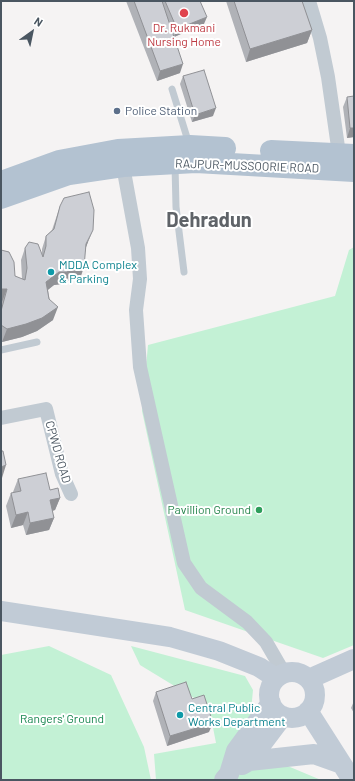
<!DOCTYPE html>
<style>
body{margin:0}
#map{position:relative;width:355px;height:781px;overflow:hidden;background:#f5f3f3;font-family:Barlow,sans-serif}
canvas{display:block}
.frame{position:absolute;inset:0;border:2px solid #4a5661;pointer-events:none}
.north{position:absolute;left:12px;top:12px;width:40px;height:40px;-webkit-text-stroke:3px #fff;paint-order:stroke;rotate:33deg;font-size:11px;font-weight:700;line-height:16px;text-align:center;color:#4a5661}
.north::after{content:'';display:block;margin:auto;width:14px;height:18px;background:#4a5661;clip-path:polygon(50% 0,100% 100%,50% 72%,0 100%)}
</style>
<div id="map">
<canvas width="355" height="781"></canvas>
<div class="frame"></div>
<div class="north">N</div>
</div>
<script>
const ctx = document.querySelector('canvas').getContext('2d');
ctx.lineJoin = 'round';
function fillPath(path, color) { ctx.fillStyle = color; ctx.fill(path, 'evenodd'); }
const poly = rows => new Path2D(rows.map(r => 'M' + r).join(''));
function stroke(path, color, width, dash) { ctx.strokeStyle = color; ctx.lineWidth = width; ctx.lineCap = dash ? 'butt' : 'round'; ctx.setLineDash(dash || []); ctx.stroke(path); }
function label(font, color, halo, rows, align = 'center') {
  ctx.font = font + ' Barlow,sans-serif'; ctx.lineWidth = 4; ctx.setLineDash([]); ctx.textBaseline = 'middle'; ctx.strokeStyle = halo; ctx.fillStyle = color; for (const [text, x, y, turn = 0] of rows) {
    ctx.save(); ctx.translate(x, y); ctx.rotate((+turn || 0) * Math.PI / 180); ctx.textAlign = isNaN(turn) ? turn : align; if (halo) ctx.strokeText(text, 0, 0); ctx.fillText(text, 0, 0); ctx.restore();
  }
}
fillPath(poly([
 [354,247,354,645,323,658,185,610,142,411,148,345,335,296,349,250],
 [49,646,111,675,144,747,151,780,1,780,1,655],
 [131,646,245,676,253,690,251,711,259,754,321,780,156,780,154,754,216,743,209,707,140,665]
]), '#c3f1d5');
stroke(poly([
 [172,89,189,144],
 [175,165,176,207,184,272],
 [1,350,37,342]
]), '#c1cad2', 7);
stroke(poly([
 [309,1,320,38,328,77,339,154],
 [123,166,138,248,140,279,136,310,140,367,184,563,201,588,247,622,266,642,284,673],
 [1,418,46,409,62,474,71,494]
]), '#c1cad2', 14);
stroke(poly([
 [1,611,170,637,219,651,259,667,276,678],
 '269 695a23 23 0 1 1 46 0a23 23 0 1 1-46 0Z',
 [309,679,354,659],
 [308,711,352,780],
 [249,761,314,754,342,764],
 [242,765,249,761,283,716],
 [224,780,229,774,236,751,271,703]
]), '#c1cbd6', 20);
stroke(poly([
 [271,151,354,155],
 [1,182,59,161,118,150,190,146,225,148],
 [1,198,69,174,123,166,196,162,354,171]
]), '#b3c2d1', 22);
fillPath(poly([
 [126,1,200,1,204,24,174,37,180,73,157,81],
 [226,1,302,1,312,30,307,43,246,62],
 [183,76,213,116,192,122,180,84],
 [347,97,354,137,347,138,343,107],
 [60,206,88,242,86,247,80,279,70,280,62,284,54,285,48,290,53,320,37,331,22,337,2,342,1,341,1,306,2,302,1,250,15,276,22,279,21,260,25,248,42,254,42,249,46,236,52,230],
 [18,479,50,490,60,498,55,510,52,511,54,518,49,530,26,535,23,525,11,528,6,506,11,493,14,493,13,492],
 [156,692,209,732,167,746,153,701],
 [354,701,354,713,351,708]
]), '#b0b2b7');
fillPath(poly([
 [207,17,204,24,174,37,177,29],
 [312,30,307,43,246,62,250,49],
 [183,64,180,73,157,81,160,71],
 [216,108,213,116,192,122,195,115],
 [350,128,354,128,354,137,347,138],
 [93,230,88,242,82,257,86,244],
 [75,267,84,267,80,279,70,280,62,284,54,285,41,295,46,282,59,272],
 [1,289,7,289,2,302,1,302],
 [58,307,53,320,37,331,22,337,2,342,7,329],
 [6,465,2,478,1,478,1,467],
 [60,498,55,510,45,513,50,500],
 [28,512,23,525,11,528,16,515],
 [54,518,49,530,26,535,30,523],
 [213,723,209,732,167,746,170,736]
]), '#909195');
const building = poly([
 [134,1,162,1,183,64,160,71,134,1],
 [165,1,200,1,207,17,177,29,165,1],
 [234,1,302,1,312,30,250,49,234,1],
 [204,70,216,108,195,115,183,76,204,70],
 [354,96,354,128,350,128,347,97,354,96],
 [89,192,94,210,93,230,86,244,84,267,75,267,67,272,59,272,46,282,49,299,58,307,42,318,26,324,7,329,1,325,1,311,7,289,1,289,1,250,9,252,14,262,15,276,25,280,27,268,25,248,29,242,38,244,43,257,46,246,46,236,54,229,60,206,64,198,89,192],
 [1,451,3,451,6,465,1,467,1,451],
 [46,473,50,490,58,488,60,498,50,500,54,518,30,523,28,512,16,515,11,493,21,491,18,479,46,473],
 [186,682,192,699,204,695,213,723,170,736,156,692,186,682]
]);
fillPath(building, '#cdcfd5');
stroke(building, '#909195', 1);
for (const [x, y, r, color] of [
 [184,13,5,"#e0444e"],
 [117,111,4,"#5c6f8a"],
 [51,272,4,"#0f9aa8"],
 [259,510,4,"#2e9e5b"],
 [180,715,4,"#0f9aa8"]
]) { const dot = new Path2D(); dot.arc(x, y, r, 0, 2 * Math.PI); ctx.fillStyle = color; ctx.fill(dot); stroke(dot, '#fff', 1.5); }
label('12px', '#be3a42', '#fff', [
 ["Dr. Rukmani",184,28],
 ["Nursing Home",184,42]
]);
label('12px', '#4e5e75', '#fff', [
 ["Police Station",125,111]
], 'left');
label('12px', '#4a5661', '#fff', [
 ["RAJPUR-MUSSOORIE ROAD",247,166,2],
 ["CPWD ROAD",58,452,74]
]);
label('12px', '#0d838f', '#fff', [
 ["MDDA Complex",59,265],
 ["& Parking",59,279],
 ["Central Public",188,708],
 ["Works Department",188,722]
], 'left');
label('12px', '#27864d', '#fff', [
 ["Pavillion Ground",251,510]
], 'right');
label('12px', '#17864f', '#fff', [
 ["Rangers' Ground",62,719]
]);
label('bold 20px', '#5f6368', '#fff', [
 ["Dehradun",209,220]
]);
</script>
